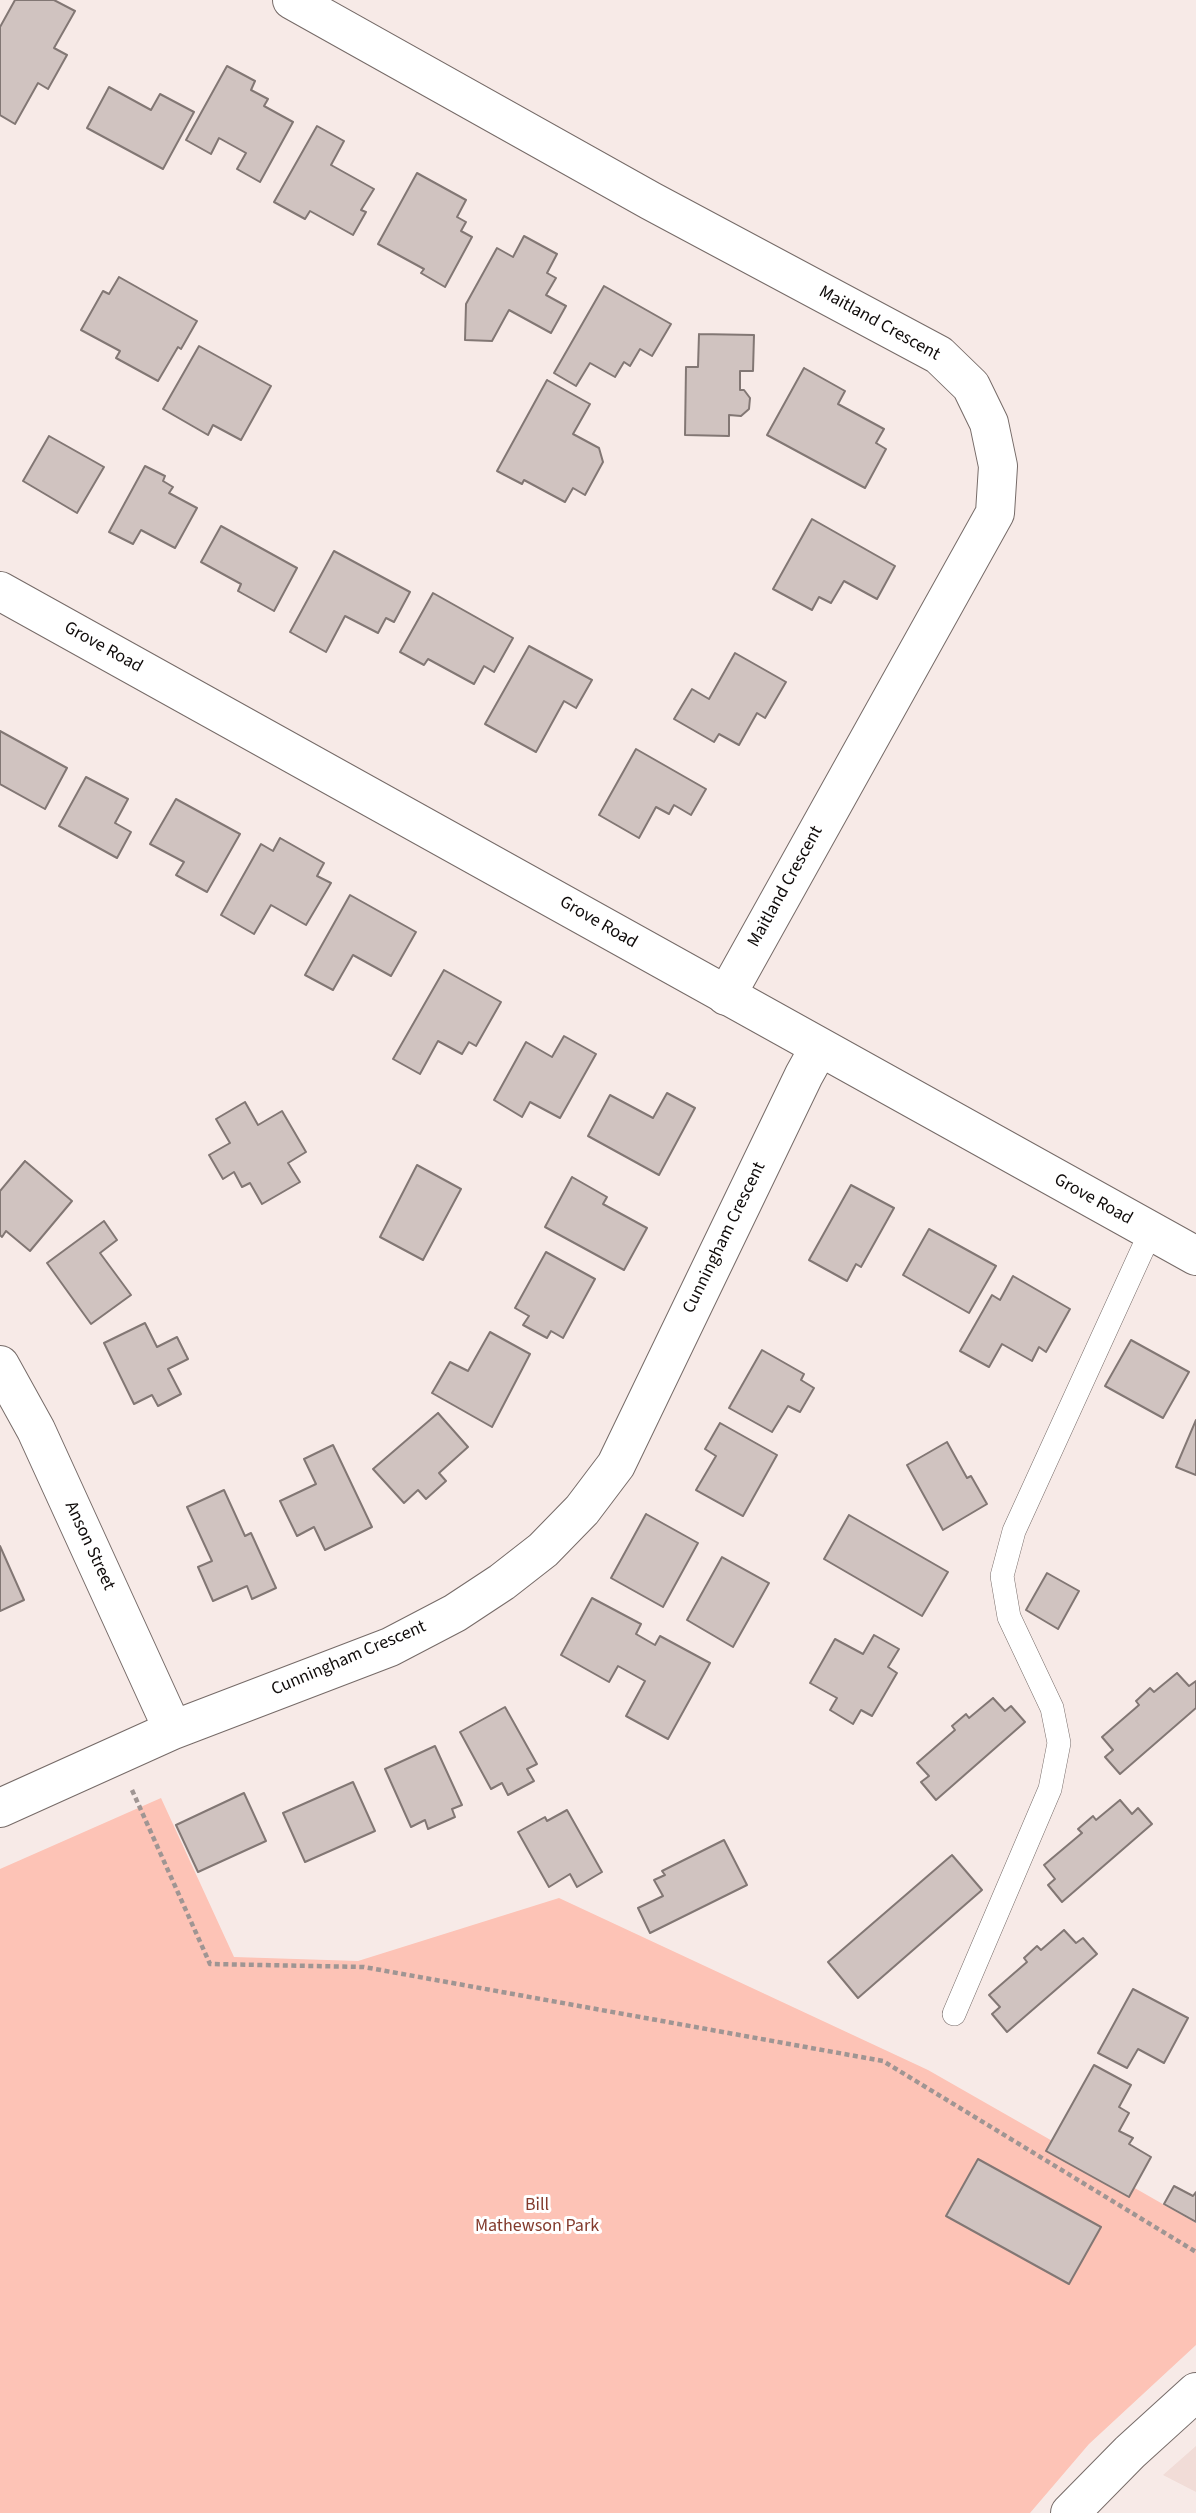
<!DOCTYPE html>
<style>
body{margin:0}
canvas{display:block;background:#f7eae7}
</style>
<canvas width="1196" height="2513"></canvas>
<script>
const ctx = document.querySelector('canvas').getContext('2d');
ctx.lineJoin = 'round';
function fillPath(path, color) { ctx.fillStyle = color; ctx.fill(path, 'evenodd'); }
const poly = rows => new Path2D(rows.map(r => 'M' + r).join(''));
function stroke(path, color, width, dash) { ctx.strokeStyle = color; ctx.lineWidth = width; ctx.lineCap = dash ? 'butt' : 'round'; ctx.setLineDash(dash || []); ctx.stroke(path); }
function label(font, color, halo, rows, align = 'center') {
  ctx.font = font + ' "Source Sans 3",sans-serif'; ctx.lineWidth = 6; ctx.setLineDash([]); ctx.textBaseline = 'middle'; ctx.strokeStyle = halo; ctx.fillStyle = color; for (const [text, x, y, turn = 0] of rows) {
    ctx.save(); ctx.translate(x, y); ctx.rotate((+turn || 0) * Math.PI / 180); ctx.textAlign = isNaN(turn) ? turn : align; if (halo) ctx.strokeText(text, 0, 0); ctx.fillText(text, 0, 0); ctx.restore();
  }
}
fillPath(poly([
 [1196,2446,1196,2492,1163,2475]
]), '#f1dcd7');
fillPath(poly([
 [161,1798,234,1957,358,1961,559,1898,928,2070,1196,2223,1196,2345,1089,2444,1030,2513,0,2513,0,1869]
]), '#fdc3b6');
const building = poly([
 [15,0,54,0,75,11,54,48,67,55,48,89,38,83,15,124,0,115,0,27,15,0],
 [227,66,255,81,251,90,268,99,264,106,293,122,260,182,237,169,246,153,219,138,211,154,186,140,227,66],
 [109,87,151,110,160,94,194,112,163,169,87,128,109,87],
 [317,126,344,141,331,165,374,189,361,210,366,212,353,235,310,211,305,219,274,202,317,126],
 [417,173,466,200,457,217,466,222,461,231,472,237,445,287,421,273,424,269,378,244,417,173],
 [524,236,557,254,547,273,556,278,546,295,566,306,551,333,509,310,492,341,465,340,466,304,497,248,513,257,524,236],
 [119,277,197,321,181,349,178,347,158,381,116,358,120,351,81,330,103,291,109,294,119,277],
 [604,286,671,324,652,356,640,349,630,366,624,362,615,377,590,363,576,386,554,373,604,286],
 [699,334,754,335,753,371,740,371,740,390,744,390,750,398,749,409,741,416,729,415,729,436,685,435,686,367,698,367,699,334],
 [199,346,271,386,241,440,213,425,208,435,163,409,199,346],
 [804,368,845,391,838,404,884,429,876,443,886,449,865,488,767,435,804,368],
 [547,380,590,404,573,434,599,448,603,462,585,495,573,488,565,502,524,480,522,484,497,471,547,380],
 [49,436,104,467,77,513,23,481,49,436],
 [145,466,165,476,163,481,173,487,169,493,197,508,175,548,141,530,133,544,109,532,145,466],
 [812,519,895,566,877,599,844,581,831,603,819,597,812,610,773,589,812,519],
 [221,526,297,568,274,611,238,591,241,584,201,562,221,526],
 [334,551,410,592,394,622,386,618,378,633,345,616,326,652,290,632,334,551],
 [433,593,513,638,494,672,484,666,474,684,428,659,424,665,400,652,433,593],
 [529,646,592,680,576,708,564,701,536,752,485,724,529,646],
 [735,653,786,682,765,718,757,713,739,745,719,734,714,742,674,719,692,689,709,699,735,653],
 [0,731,67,768,45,809,0,784,0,731],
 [636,749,706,789,691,815,674,805,669,814,656,807,639,838,599,815,636,749],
 [86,777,128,799,115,823,131,832,117,858,59,826,86,777],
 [176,799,240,834,207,892,176,875,184,862,150,844,176,799],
 [280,838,324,863,317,876,331,883,306,925,271,905,254,934,221,915,261,844,273,851,280,838],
 [350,895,416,932,391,976,353,955,333,990,305,975,350,895],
 [444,970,501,1002,476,1046,469,1042,462,1054,438,1041,420,1074,393,1059,444,970],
 [564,1036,596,1054,560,1118,530,1102,522,1117,494,1100,526,1042,552,1057,564,1036],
 [667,1093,695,1108,659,1175,588,1136,610,1095,653,1118,667,1093],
 [245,1102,258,1125,282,1111,306,1152,288,1163,300,1182,262,1204,250,1183,242,1187,234,1172,223,1179,209,1155,230,1143,216,1119,245,1102],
 [25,1161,72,1201,30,1251,6,1231,2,1237,0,1235,0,1191,25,1161],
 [417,1165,461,1189,423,1260,380,1237,417,1165],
 [572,1177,607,1197,603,1204,647,1228,624,1270,545,1227,572,1177],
 [851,1185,894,1208,861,1267,856,1264,847,1281,809,1260,851,1185],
 [104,1221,117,1240,100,1253,131,1295,91,1324,47,1263,104,1221],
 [929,1229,996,1266,969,1313,903,1275,929,1229],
 [546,1252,595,1279,563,1338,551,1331,547,1338,523,1325,529,1316,515,1308,546,1252],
 [1013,1276,1070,1309,1046,1352,1039,1347,1032,1361,1002,1344,989,1367,960,1351,992,1295,1000,1300,1013,1276],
 [145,1323,157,1347,177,1337,188,1359,168,1369,181,1394,158,1406,152,1395,134,1404,104,1343,145,1323],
 [490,1332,530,1354,492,1427,432,1393,450,1362,468,1371,490,1332],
 [1131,1340,1189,1372,1163,1418,1105,1386,1131,1340],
 [762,1350,804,1374,801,1380,814,1388,800,1412,788,1406,772,1432,729,1408,762,1350],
 [438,1413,468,1447,439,1473,446,1481,426,1499,418,1490,404,1503,373,1469,438,1413],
 [1196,1420,1196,1475,1176,1467,1196,1420],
 [720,1423,777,1455,743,1516,696,1490,716,1456,705,1449,720,1423],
 [947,1442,967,1478,971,1476,987,1504,943,1530,907,1465,947,1442],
 [333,1445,372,1527,325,1550,314,1527,297,1536,280,1501,316,1484,304,1459,333,1445],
 [224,1490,245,1536,251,1533,276,1588,252,1599,247,1586,213,1601,198,1567,212,1561,187,1507,224,1490],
 [646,1514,698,1543,663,1607,611,1578,646,1514],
 [849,1515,948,1572,922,1616,824,1559,849,1515],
 [0,1546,24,1600,0,1611,0,1546],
 [722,1557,769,1583,733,1647,687,1620,722,1557],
 [1047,1573,1079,1591,1058,1629,1026,1610,1047,1573],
 [592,1598,641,1624,636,1634,655,1645,660,1636,710,1663,668,1739,626,1716,645,1681,618,1666,609,1682,561,1655,592,1598],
 [874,1635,899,1649,888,1667,897,1673,872,1716,861,1710,853,1724,830,1710,837,1698,810,1683,835,1639,863,1654,874,1635],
 [1177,1673,1189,1686,1196,1681,1196,1708,1120,1774,1105,1757,1113,1750,1102,1737,1139,1705,1136,1701,1150,1688,1154,1692,1177,1673],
 [993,1698,1005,1711,1011,1706,1025,1722,936,1800,921,1782,929,1776,917,1763,955,1730,952,1726,966,1714,969,1718,993,1698],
 [505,1707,537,1764,527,1769,534,1781,508,1795,502,1783,491,1789,460,1732,505,1707],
 [435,1746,462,1805,452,1809,455,1817,428,1829,425,1820,411,1827,385,1769,435,1746],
 [353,1782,375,1831,305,1862,283,1813,353,1782],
 [244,1793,266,1841,198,1872,176,1825,244,1793],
 [1120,1800,1132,1814,1138,1808,1152,1824,1062,1902,1048,1885,1055,1879,1044,1865,1082,1833,1078,1829,1093,1816,1096,1820,1120,1800],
 [567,1810,602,1872,577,1887,570,1874,549,1887,518,1832,545,1817,547,1821,567,1810],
 [724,1840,747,1885,650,1933,638,1908,663,1896,654,1880,665,1875,662,1871,724,1840],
 [952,1855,982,1890,858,1998,828,1962,952,1855],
 [1064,1930,1076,1943,1083,1938,1097,1954,1007,2032,992,2014,1000,2007,989,1995,1027,1962,1024,1958,1037,1946,1041,1950,1064,1930],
 [1133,1989,1188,2018,1164,2063,1138,2049,1127,2068,1098,2053,1133,1989],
 [1094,2065,1131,2085,1119,2107,1129,2113,1119,2131,1133,2138,1129,2144,1151,2157,1129,2197,1046,2151,1094,2065],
 [978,2159,1101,2227,1069,2284,946,2216,978,2159],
 [1174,2186,1193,2196,1196,2192,1196,2222,1164,2204,1174,2186]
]);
fillPath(building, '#d0c3c0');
stroke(building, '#827774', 2);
const lane = poly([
 [954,2014,1050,1789,1059,1743,1052,1708,1009,1617,1002,1576,1014,1531,1151,1231]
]);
const street = poly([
 [292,0,651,201,939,355,971,386,989,423,998,466,995,513,726,996],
 [0,1365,36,1430,173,1730],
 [0,1808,173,1730,390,1647,455,1613,502,1582,543,1550,582,1510,616,1465,804,1075,819,1048],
 [1070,2513,1130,2452,1196,2392]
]);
const secondary = poly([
 [0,591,1196,1256]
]);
stroke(lane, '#766b68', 24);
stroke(street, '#766b68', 40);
stroke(secondary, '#766b68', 40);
stroke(poly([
 [132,1790,210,1964,364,1967,883,2061,1196,2252]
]), '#9f9593', 4.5, [5, 3.5]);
stroke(lane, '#fff', 23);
stroke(street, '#fff', 38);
stroke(secondary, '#fff', 38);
label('18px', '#0f0b0a', '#fff', [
 ["Maitland Crescent",879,324,29],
 ["Grove Road",103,648,29],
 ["Maitland Crescent",786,887,-61],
 ["Grove Road",598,923,30],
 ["Grove Road",1093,1200,29],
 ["Cunningham Crescent",725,1238,-64],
 ["Anson Street",89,1546,65],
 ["Cunningham Crescent",349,1659,-23]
]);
label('18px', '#833b2d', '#fff', [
 ["Bill",537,2206],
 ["Mathewson Park",537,2227]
]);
</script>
